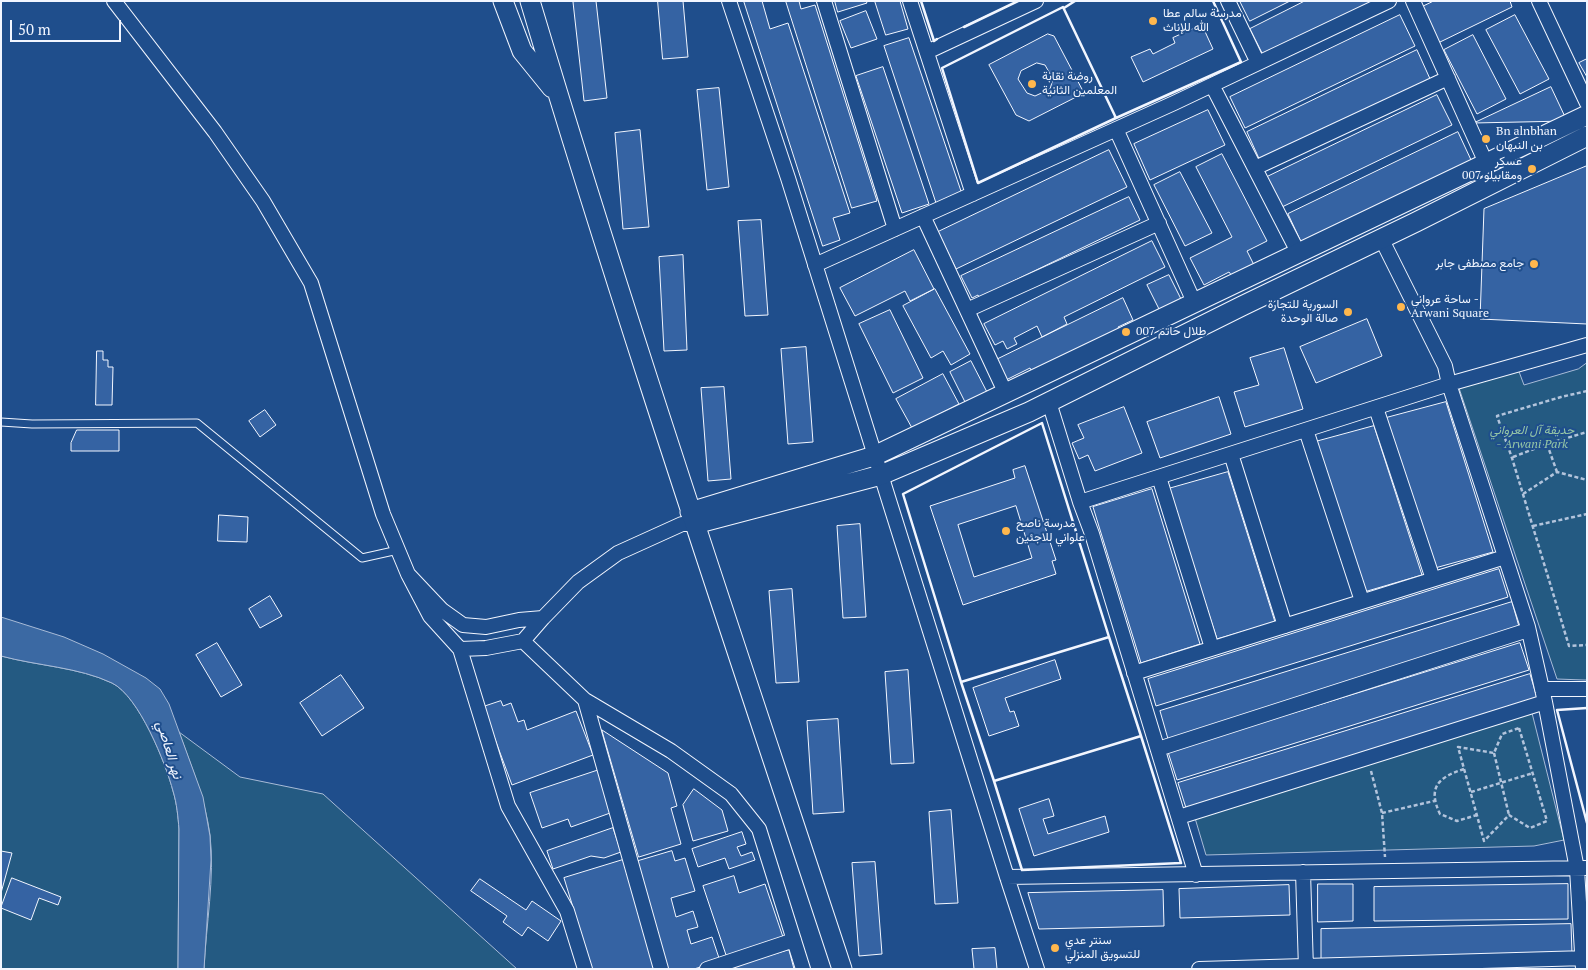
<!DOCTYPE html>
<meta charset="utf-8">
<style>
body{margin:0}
#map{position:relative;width:1588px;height:970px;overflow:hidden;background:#1f4e8c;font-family:"PT Serif",serif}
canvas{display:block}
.frame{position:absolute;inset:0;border:2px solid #f2f6ff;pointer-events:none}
.scale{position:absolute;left:10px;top:20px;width:111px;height:22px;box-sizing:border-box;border:2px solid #f2f6ff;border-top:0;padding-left:6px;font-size:15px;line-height:18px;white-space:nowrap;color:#f2f6ff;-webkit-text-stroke:4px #1f4e8c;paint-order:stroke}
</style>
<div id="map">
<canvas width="1588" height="970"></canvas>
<div class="frame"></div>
<div class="scale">50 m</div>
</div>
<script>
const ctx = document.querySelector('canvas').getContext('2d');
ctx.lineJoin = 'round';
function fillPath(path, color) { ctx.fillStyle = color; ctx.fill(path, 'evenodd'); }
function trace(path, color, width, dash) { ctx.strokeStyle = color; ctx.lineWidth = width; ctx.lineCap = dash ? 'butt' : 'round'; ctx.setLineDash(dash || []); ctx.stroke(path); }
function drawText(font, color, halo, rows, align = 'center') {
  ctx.font = font + ' "PT Serif",Vazirmatn,serif'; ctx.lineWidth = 4; ctx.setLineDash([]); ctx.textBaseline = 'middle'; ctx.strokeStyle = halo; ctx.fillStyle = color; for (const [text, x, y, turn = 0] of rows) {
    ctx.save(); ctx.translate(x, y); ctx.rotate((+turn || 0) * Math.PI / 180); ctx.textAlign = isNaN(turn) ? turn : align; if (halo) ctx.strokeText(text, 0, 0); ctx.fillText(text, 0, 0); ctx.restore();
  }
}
const green = new Path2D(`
 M1587,363V680H1584L1557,679L1459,388L1518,369L1524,385L1578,369Z
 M1,656C38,666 78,667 112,683C139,696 166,764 173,791C177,804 178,817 179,829L178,969H1Z
 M1532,713L1564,840L1534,846L1206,855L1195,818Z
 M179,732L240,777L323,794L517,969H204C206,925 215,877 210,835C205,798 191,766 179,732Z`);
fillPath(green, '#245a82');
trace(green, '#a8bbd7', 1);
const water = new Path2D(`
 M1,617L64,637L103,654L146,678L160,689L169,704L203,797L210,836L211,860L204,969H178L179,829C178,817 177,804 173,791C166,764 139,696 112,683C78,667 38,666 1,656Z`);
fillPath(water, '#3b69a3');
trace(water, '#a8bbd7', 1);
const building = new Path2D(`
 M596,1L607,98L584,101L573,2Z
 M658,1H683L688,57L663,59Z
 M744,1H762L770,29L788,23L850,213L833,218L840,240L823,246Z
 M786,1H799L801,9L815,5L877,201L852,208Z
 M835,1H866L867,3L838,12Z
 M875,1H900L908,29L886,35Z
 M1240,1H1290L1250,21Z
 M1305,1H1373L1264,57L1250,29Z
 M1434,1H1510L1512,7L1438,43L1420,8Z
 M866,11L877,39L851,48L840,21Z
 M1400,15L1415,46L1245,128L1230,97Z
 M1515,15L1549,79L1520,94L1486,30Z
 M1202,25L1213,49L1143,82L1131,57L1150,49L1153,54L1175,43L1173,38Z
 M1048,34L1054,36L1084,93L1029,121L1016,115L989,65ZM1037,63L1045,65L1053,79L1050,89L1035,96L1027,93L1018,79L1021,71Z
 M1473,35L1506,99L1477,114L1444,50Z
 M909,38L962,194L936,203L884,46Z
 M1417,50L1431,81L1261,163L1247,132Z
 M1587,59V77L1579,63Z
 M883,67L929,204L902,213L856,76Z
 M1551,87L1567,121L1474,123Z
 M719,88L729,187L707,190L697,90Z
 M1437,95L1452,125L1282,207L1267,177Z
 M1208,110L1225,145L1150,180L1134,144Z
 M640,130L649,227L623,229L615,133Z
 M1458,132L1472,162L1302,244L1288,214Z
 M1109,150L1127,187L956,269L938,232Z
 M1222,154L1267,241L1247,251L1254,265L1232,276L1229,272L1204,285L1190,258L1232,237L1196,167Z
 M1587,166V324L1480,319L1484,209Z
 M1180,172L1212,233L1185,246L1154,185Z
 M1129,197L1140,220L1001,287L1003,291L981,302L978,295L972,298L961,276Z
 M761,220L768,315L745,316L738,221Z
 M1152,241L1165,267L1064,317L1067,324L1042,337L1037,326L1014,338L1017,344L1007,349L1003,341L995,345L984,324Z
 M914,250L934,289L910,301L905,291L855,316L840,288Z
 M683,255L687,350L664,351L659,257Z
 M1169,275L1182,301L1160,311L1147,285Z
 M935,289L970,354L951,365L943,351L931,358L903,306Z
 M1123,298L1133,320L1118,327L1122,335L1035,378L1030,368L1006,380L996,360Z
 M890,310L923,378L893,393L859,324Z
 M1367,319L1382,356L1316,383L1300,347Z
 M806,347L813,442L788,444L781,349Z
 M1284,348L1303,409L1245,427L1234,392L1259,385L1250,358Z
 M97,351H103V360H108V367H113L112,405H96Z
 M971,361L988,394L966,404L950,372Z
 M943,374L959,404L912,428L896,399Z
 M724,387L731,479L708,481L701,388Z
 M1219,397L1231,434L1160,458L1147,422Z
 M1446,402L1493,552L1435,568L1386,418Z
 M1124,407L1142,453L1095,471L1088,455L1079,459L1072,443L1084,438L1078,425Z
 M265,410L276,425L260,437L249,421Z
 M1374,426L1422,575L1364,592L1315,442Z
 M77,430H119V451H71V443Z
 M1025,466L1056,560L1052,561L1056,574L963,605L930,506L1015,478L1013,470ZM1016,506L1032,558L974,577L958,525Z
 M1228,472L1275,622L1217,639L1168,489Z
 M1152,489L1200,644L1141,663L1093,507Z
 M219,515L248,517L247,542L218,541Z
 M860,524L866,617L843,618L837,526Z
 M1499,569L1508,597L1156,706L1148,679Z
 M792,589L799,682L776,683L769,591Z
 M270,596L282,616L260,628L249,609Z
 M1512,602L1520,630L1168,739L1160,711Z
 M217,643L242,685L221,697L196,655Z
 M1520,643L1529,670L1177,780L1168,752Z
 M1055,660L1061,679L1005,698L1010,712L1014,711L1019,726L989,736L973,688Z
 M908,670L914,763L891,764L885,672Z
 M1530,674L1538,701L1187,811L1178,783Z
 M341,675L364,708L322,736L300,703Z
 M501,701L503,706L511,703L518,722L524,720L527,730L576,711L593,755L512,785L483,707Z
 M838,719L844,812L813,814L807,721Z
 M602,730L668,773L677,806L671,808L681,844L639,857Z
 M599,770L613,812L571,827L568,819L542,828L530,793Z
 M694,789L722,810L728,831L693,841L683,805Z
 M1049,799L1054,816L1043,819L1048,834L1105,816L1109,832L1034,856L1019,809Z
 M951,810L958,903L935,904L929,812Z
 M613,828L621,852L604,858L591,856L553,869L547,851Z
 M742,832L746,844L737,847L741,856L752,852L755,860L729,869L725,858L698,867L692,849Z
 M1,851L12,853L1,893Z
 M672,851L675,861L685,858L695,891L671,898L676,917L693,911L698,927L687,930L691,944L712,937L720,961L694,969H668L635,862Z
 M626,859L659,969H592L564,878Z
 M875,862L882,954L859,956L852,863Z
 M734,876L739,893L765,884L784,940L727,958L703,886Z
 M12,878L61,897L58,905L39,898L31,920L1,908Z
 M480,879L526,910L532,901L561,921L548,941L528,927L522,936L503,922L507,916L471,891Z
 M1318,884H1353V921L1318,922Z
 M1568,884V919L1374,921V887Z
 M1289,885L1290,915L1180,918L1179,889Z
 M1163,890L1164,926L1039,929L1028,893Z
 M1571,924L1572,954L1321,959V929Z
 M995,948L997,969H974L972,949Z
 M789,950L794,969H729V968Z`);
fillPath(building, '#3563a3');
trace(building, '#f2f6ff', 1);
const service = new Path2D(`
 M1,422L32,424L197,423L362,558L398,550`);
const minor = new Path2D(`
 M114,1L215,132L263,201L311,283L383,514L408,574L430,616L460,649L486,648L523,641L543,618L519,620L486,627L463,625L442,610L408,574
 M729,1L788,178L1007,877L1037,969
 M824,1L895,229
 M910,1L973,194
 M1228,1L1258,63
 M1413,1L1486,163
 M1539,1L1587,103
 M927,52L1036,1
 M1212,85L1298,252
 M1116,129L1194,302
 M1255,168L1448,78
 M923,216L1006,394
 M1381,238L1445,366L1449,384L1528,627L1545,702L1577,869L1583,969
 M815,265L1174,103L1389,1
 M967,310L1159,223
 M1049,402L1080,502L1092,534L1196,875
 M1376,408L1433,579
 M1306,430L1362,601
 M1231,454L1285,626
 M1159,477L1212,648
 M1080,502L1449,384L1587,345
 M543,618L578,582L618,553L682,524H695
 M523,641L585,700L671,751L731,794L759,829L803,969
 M460,649L508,806L567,911L585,969
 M1134,673L1505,557
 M1542,689H1587
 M585,700L661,969
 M1158,749L1528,630
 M1179,817L1545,702
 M1303,872L1306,969
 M1007,877L1586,868
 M707,969L794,940
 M1199,969L1587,958`);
const secondary = new Path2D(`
 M503,1L522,51L552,88
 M530,1C627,326 736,647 842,969
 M690,512L874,456L1587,115
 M695,524L881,475L1029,412L1242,306L1416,222L1587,136`);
trace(service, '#f2f6ff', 9);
trace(minor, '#f2f6ff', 16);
trace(secondary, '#f2f6ff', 21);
trace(new Path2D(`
 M1587,391L1561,397L1497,416L1512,458L1569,646L1587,645
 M1547,444L1557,472
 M1513,457L1547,444L1587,432
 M1523,494L1557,472L1587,480
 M1533,526L1587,514
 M1519,728L1547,821L1530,828L1509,815L1484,841L1458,747L1494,753L1502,734Z
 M1494,753L1509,815
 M1464,769C1439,777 1427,787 1440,814L1457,821L1477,815
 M1371,771L1382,813L1385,857
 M1471,792L1533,773
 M1382,813L1434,801`), '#b3c4dc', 2.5, [4, 2.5]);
trace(service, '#1f4e8c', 7);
trace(minor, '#1f4e8c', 14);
trace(secondary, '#1f4e8c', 19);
trace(new Path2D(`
 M921,1L934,41L937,39
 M1063,7L1116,118L978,183L942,68Z
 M1064,8L1075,1
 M964,27L1018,1
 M1115,117L1116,118L1241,62L1213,1
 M1042,423L1109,637L961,682L903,494Z
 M1109,637L1141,736L994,781L961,682Z
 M1587,708L1557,710L1587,823
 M1141,736L1181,863L1022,870L994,781Z`), '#f2f6ff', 2.5);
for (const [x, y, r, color] of [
 [1153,21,5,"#ffb74d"],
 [1032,84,5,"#ffb74d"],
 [1486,139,5,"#ffb74d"],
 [1532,169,5,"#ffb74d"],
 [1534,264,5,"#ffb74d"],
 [1401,307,5,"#ffb74d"],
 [1348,312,5,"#ffb74d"],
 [1126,332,5,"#ffb74d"],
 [1006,531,5,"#ffb74d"],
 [1055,948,5,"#ffb74d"]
]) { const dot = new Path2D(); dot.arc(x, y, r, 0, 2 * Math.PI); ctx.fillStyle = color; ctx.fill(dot); trace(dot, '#1f4e8c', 2); }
drawText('12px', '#f2f6ff', '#1f4e8c', [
 ["مدرسة سالم عطا",1163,14],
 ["الله للإناث",1163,28],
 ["روضة نقابة",1042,77],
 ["المعلمين الثانية",1042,91],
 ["Bn alnbhan",1496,132],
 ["بن النبهان",1496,146],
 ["عسكر",1522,162,"right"],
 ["ومقابيلو 007",1522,176,"right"],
 ["جامع مصطفى جابر",1524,264,"right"],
 ["ساحة عرواني -",1411,300],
 ["Arwani Square",1411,314],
 ["السورية للتجارة",1338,305,"right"],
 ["صالة الوحدة",1338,319,"right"],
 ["طلال حاتم 007",1136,332],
 ["مدرسة ناصح",1016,524],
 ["علواني للاجئين",1016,538],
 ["سنتر عدي",1065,941],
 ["للتسويق المنزلي",1065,955]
], 'left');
drawText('italic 12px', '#97c8a6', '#1f4e8c', [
 ["حديقة آل العرواني",1532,431],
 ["- Arwani Park",1532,445]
]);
drawText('italic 14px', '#f2f6ff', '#1f4e8c', [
 ["نهر العاصي",169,750,73]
]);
</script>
